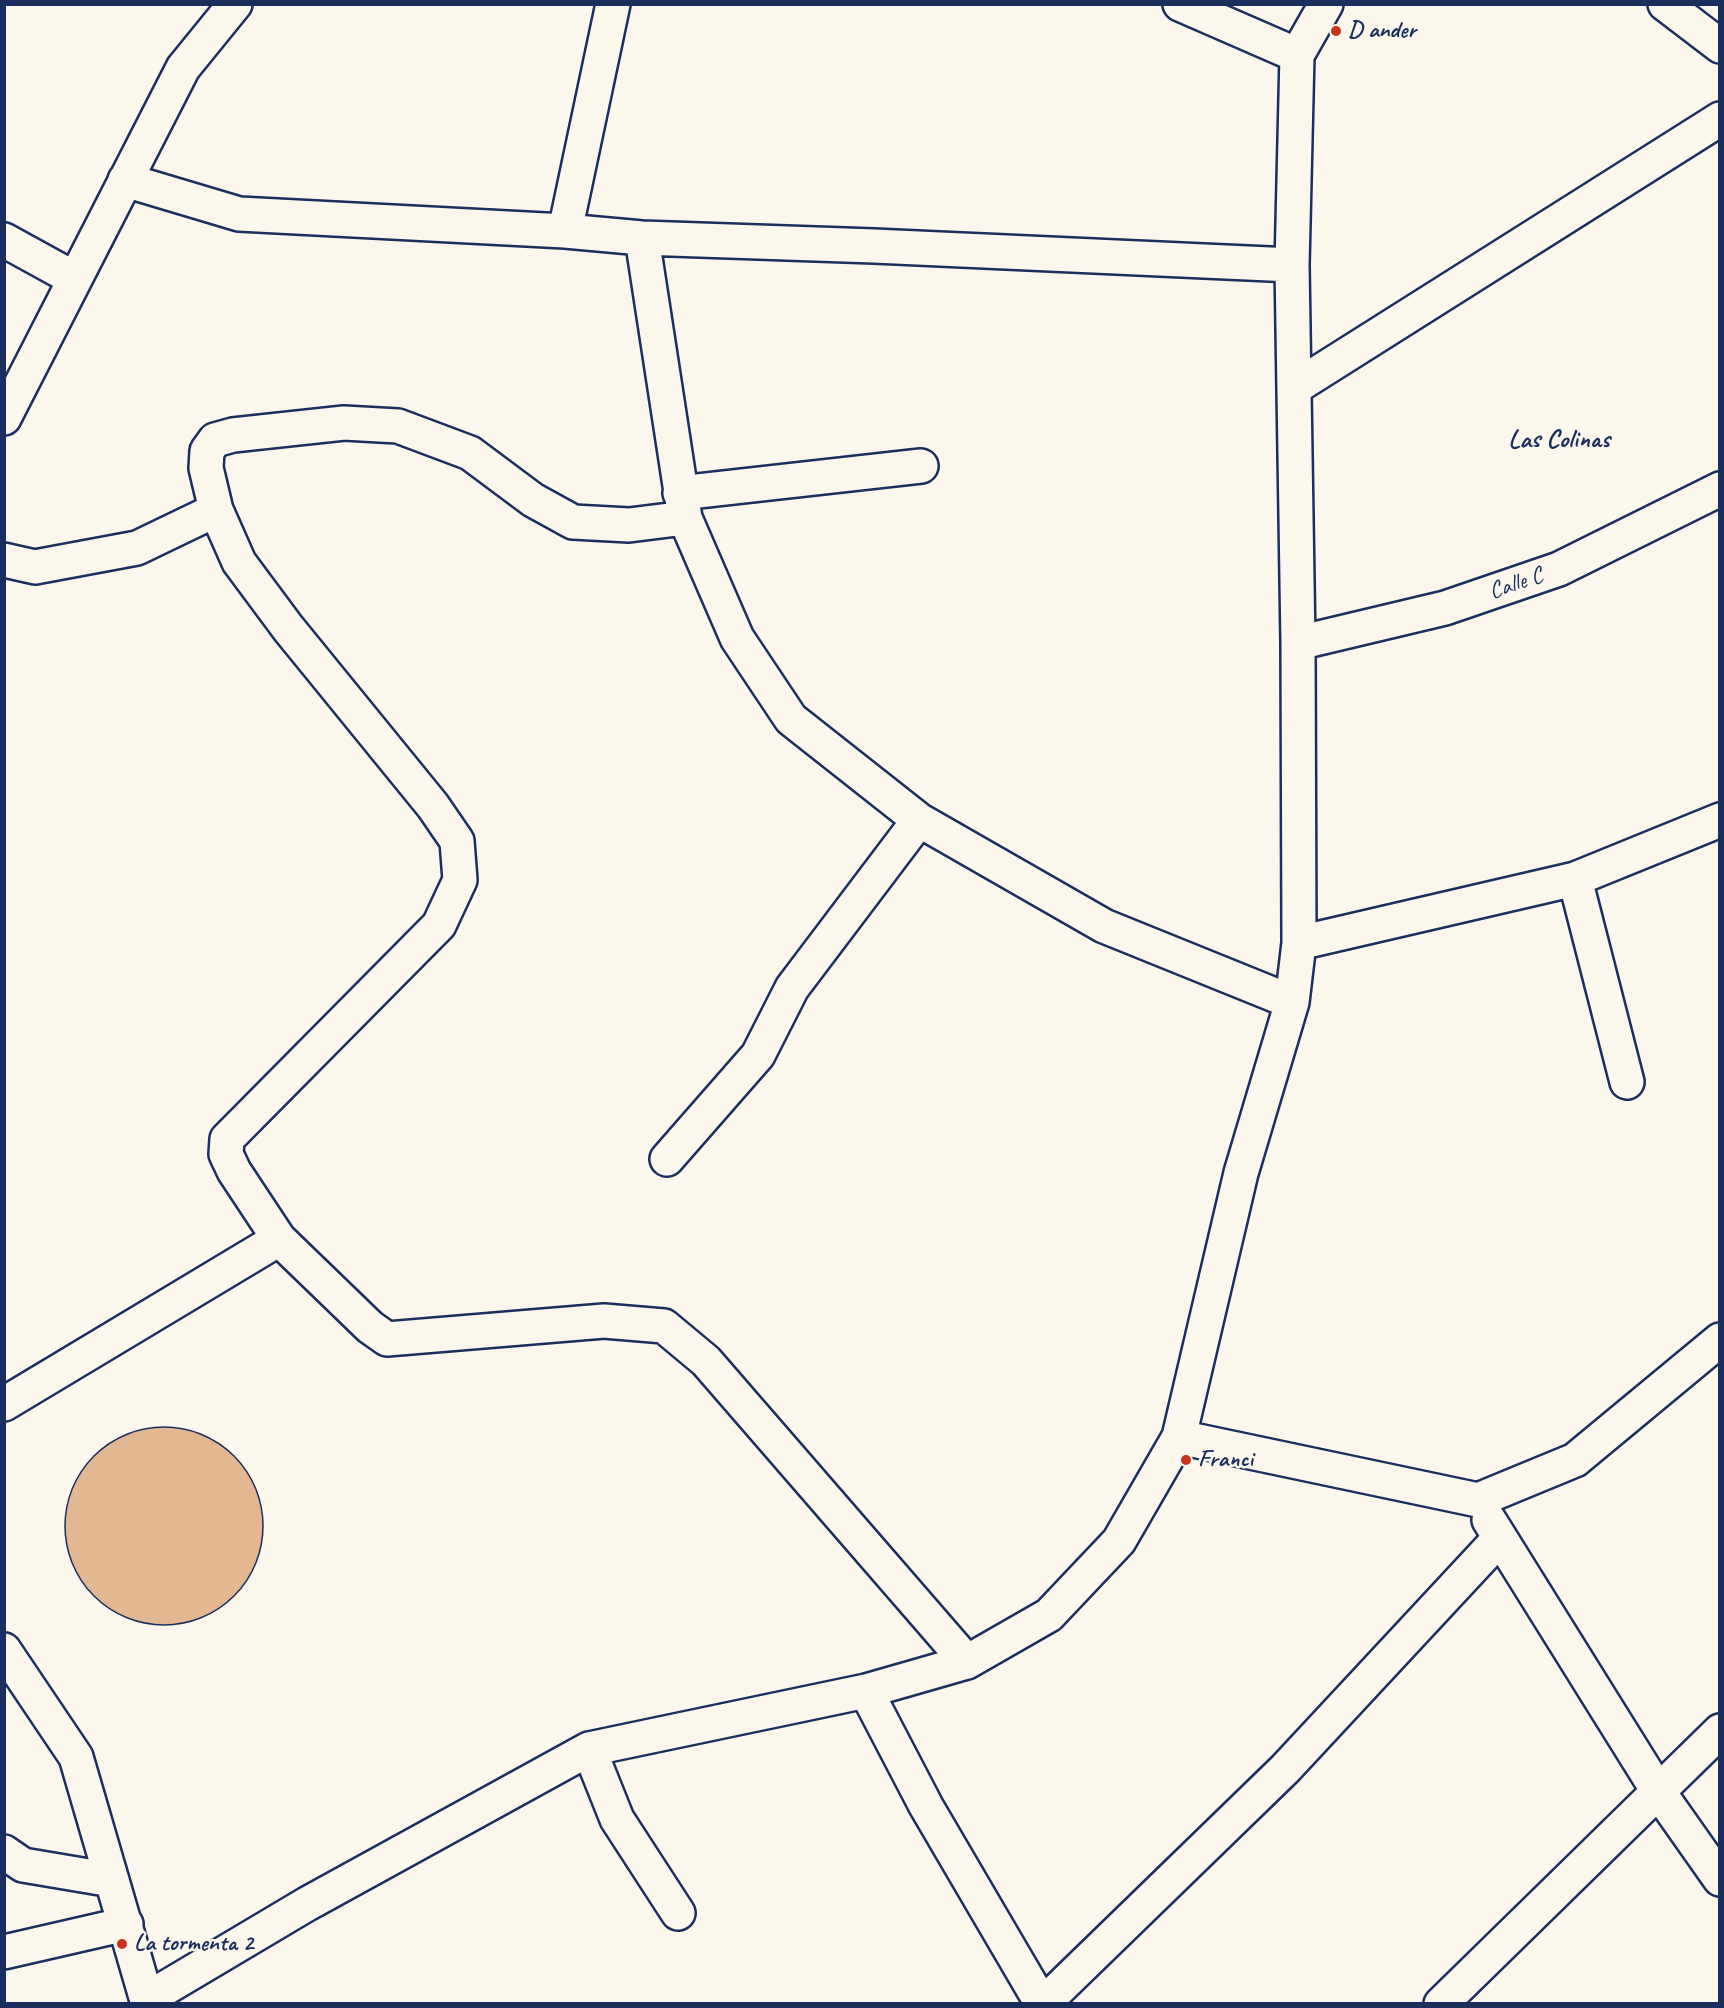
<!DOCTYPE html>
<style>
body{margin:0}
#map{position:relative;width:1724px;height:2008px;overflow:hidden;background:#fbf7ec;font-family:Caveat,sans-serif}
canvas{display:block}
.frame{position:absolute;inset:0;border:6px solid #1b2f5e;pointer-events:none}
</style>
<div id="map">
<canvas width="1724" height="2008"></canvas>
<div class="frame"></div>
</div>
<script>
const ctx = document.querySelector('canvas').getContext('2d');
ctx.lineJoin = 'round';
function fillPath(path, color) { ctx.fillStyle = color; ctx.fill(path, 'evenodd'); }
function trace(path, color, width, dash) { ctx.strokeStyle = color; ctx.lineWidth = width; ctx.lineCap = dash ? 'butt' : 'round'; ctx.setLineDash(dash || []); ctx.stroke(path); }
function drawText(font, color, halo, rows, align = 'center') {
  ctx.font = font + ' Caveat,sans-serif'; ctx.lineWidth = 5; ctx.setLineDash([]); ctx.textBaseline = 'middle'; ctx.strokeStyle = halo; ctx.fillStyle = color; for (const [text, x, y, turn = 0] of rows) {
    ctx.save(); ctx.translate(x, y); ctx.rotate((+turn || 0) * Math.PI / 180); ctx.textAlign = isNaN(turn) ? turn : align; if (halo) ctx.strokeText(text, 0, 0); ctx.fillText(text, 0, 0); ctx.restore();
  }
}
const building = new Path2D(`
 M65 1526a99 99 0 1 1 198 0a99 99 0 1 1-198 0Z`);
fillPath(building, '#e2b792');
trace(building, '#1b2f5e', 1.5);
const minor = new Path2D(`
 M1180,4L1297,55
 M1665,4L1720,46
 M125,180L239,214L565,231L642,238L874,246L1292,265
 M565,231L613,4
 M642,238L685,518L737,638L791,719L919,820L1104,926L1292,1002
 M4,240L75,279
 M1294,388L1720,119
 M4,418L183,68L235,4
 M680,493L921,466
 M4,560L35,567L137,548L216,510
 M1298,643L1445,608L1559,569L1720,489
 M1575,879L1627,1082
 M1299,943L1575,879L1720,820
 M667,1159L758,1055L792,988L919,820
 M279,1239L234,1171L226,1154L227,1139L439,925L460,880L457,841L433,806L288,628L239,562L216,510L206,468L207,451L215,440L233,435L344,423L398,426L470,453L533,500L573,522L629,525L685,518
 M4,1404L279,1239L370,1327L387,1339L604,1321L664,1326L706,1361L967,1662
 M1179,1437L1478,1500L1575,1460L1720,1340
 M1489,1520L1658,1791L1720,1879
 M4,1650L76,1757L148,2004
 M866,1691L926,1806L1042,2004
 M589,1749L617,1819L678,1913
 M4,1852L23,1865L112,1880
 M4,1952L126,1924
 M147,1999L307,1904L589,1749L866,1691L967,1662L1049,1615L1119,1541L1179,1437L1241,1173L1292,1002L1299,943L1298,643L1292,265L1297,55L1326,4
 M1043,2004L1285,1769L1499,1539
 M1441,2004L1720,1731`);
trace(minor, '#1b2f5e', 38);
trace(minor, '#fbf7ec', 33);
for (const [x, y, r, color] of [
 [1336,31,6,"#c8321e"],
 [1186,1460,6,"#c8321e"],
 [122,1944,6,"#c8321e"]
]) { const dot = new Path2D(); dot.arc(x, y, r, 0, 2 * Math.PI); ctx.fillStyle = color; ctx.fill(dot); trace(dot, '#fbf7ec', 2); }
drawText('bold 24px', '#1b2f5e', '#fbf7ec', [
 ["D ander",1348,31],
 ["Franci",1198,1460],
 ["La tormenta 2",134,1944]
], 'left');
drawText('24px', '#1b2f5e', '#fbf7ec', [
 ["Calle C",1516,584,-19]
]);
drawText('bold 26px', '#1b2f5e', '#fbf7ec', [
 ["Las Colinas",1559,440]
]);
</script>
